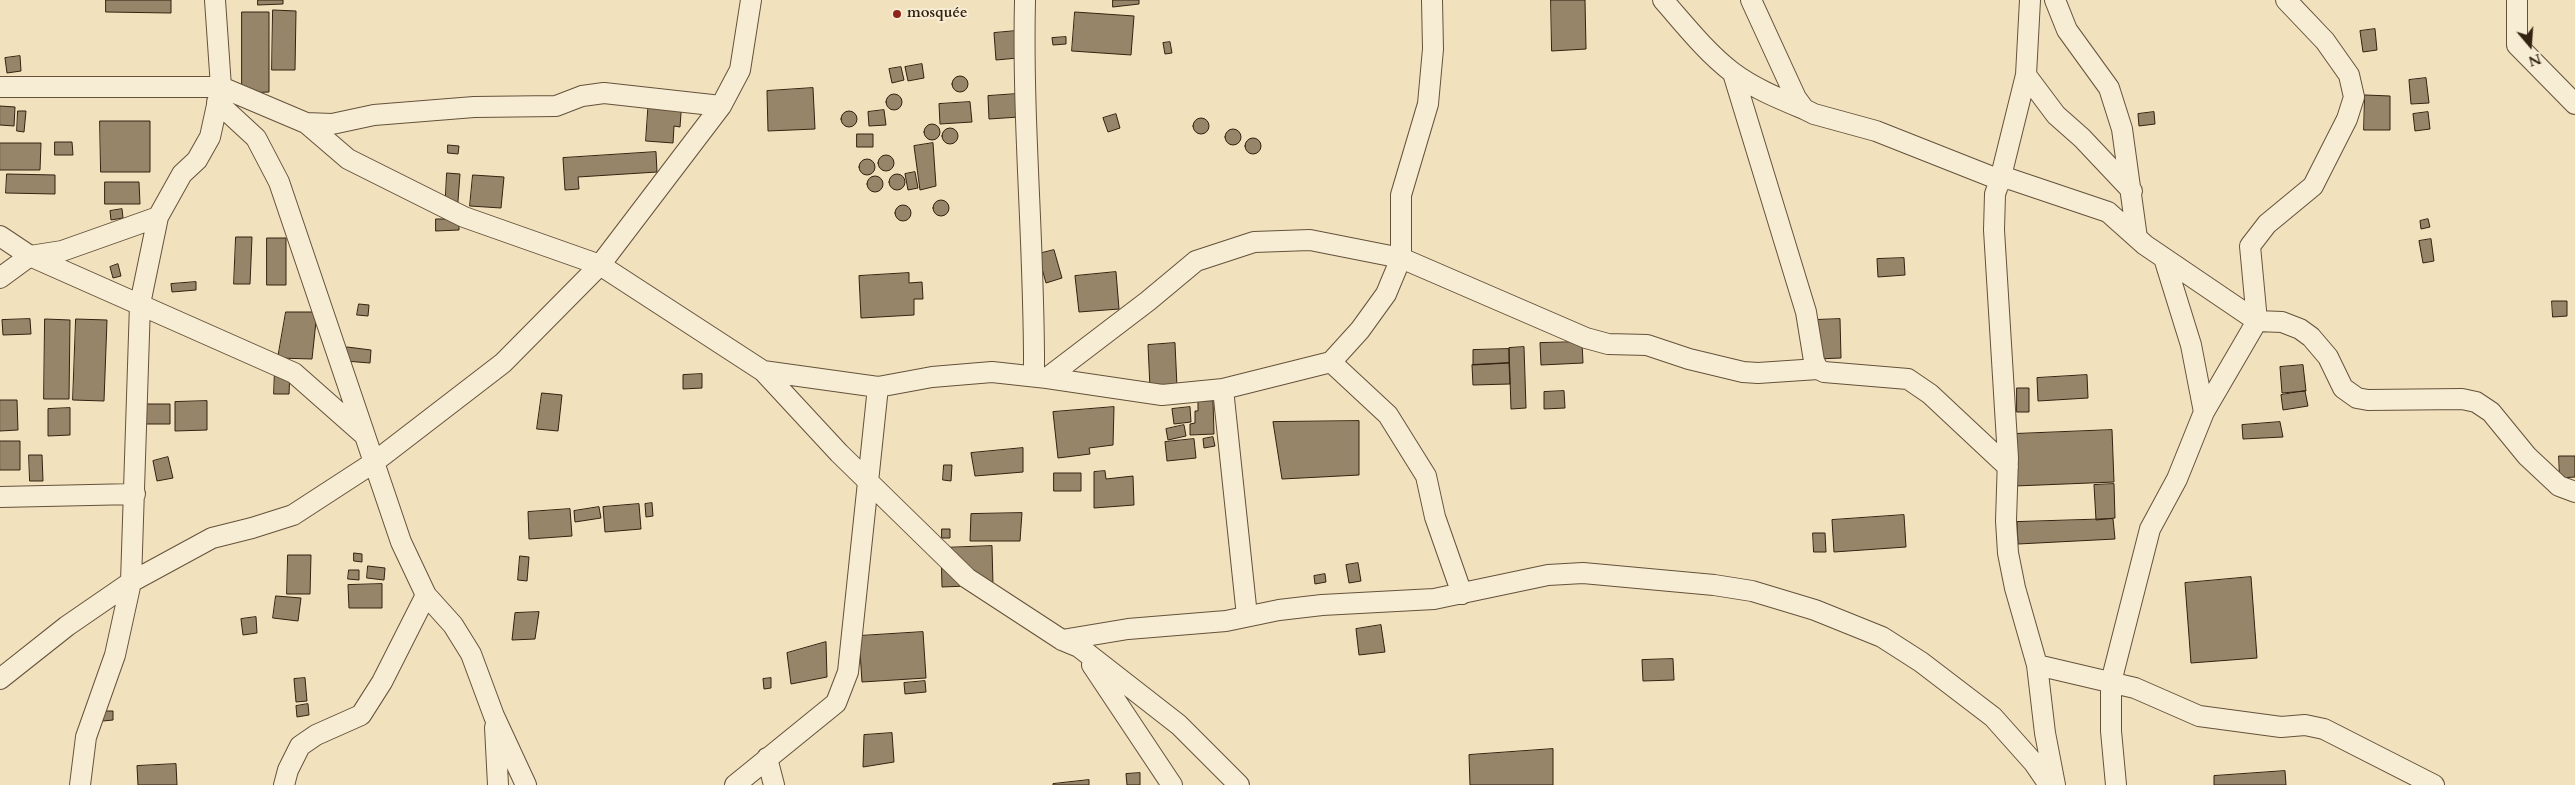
<!DOCTYPE html>
<meta charset="utf-8">
<style>
body{margin:0}
#map{position:relative;width:2575px;height:785px;overflow:hidden;background:#f2e1bd;font-family:Cardo,serif}
canvas{display:block}
.north{position:absolute;left:2505px;top:20px;width:50px;height:50px;-webkit-text-stroke:4px #f7ecd4;paint-order:stroke;rotate:162deg;font-size:14px;font-weight:700;line-height:20px;text-align:center;color:#342210}
.north::after{content:'';display:block;margin:auto;width:18px;height:22px;background:#342210;clip-path:polygon(50% 0,100% 100%,50% 72%,0 100%)}
</style>
<div id="map">
<canvas width="2575" height="785"></canvas>
<div class="north">N</div>
</div>
<script>
const ctx = document.querySelector('canvas').getContext('2d');
ctx.lineJoin = 'round';
function fillPath(path, color) { ctx.fillStyle = color; ctx.fill(path, 'evenodd'); }
function trace(path, color, width, dash) { ctx.strokeStyle = color; ctx.lineWidth = width; ctx.lineCap = dash ? 'butt' : 'round'; ctx.setLineDash(dash || []); ctx.stroke(path); }
function drawText(font, color, halo, rows, align = 'center') {
  ctx.font = font + ' Cardo,serif'; ctx.lineWidth = 4; ctx.setLineDash([]); ctx.textBaseline = 'middle'; ctx.strokeStyle = halo; ctx.fillStyle = color; for (const [text, x, y, turn = 0] of rows) {
    ctx.save(); ctx.translate(x, y); ctx.rotate((+turn || 0) * Math.PI / 180); ctx.textAlign = isNaN(turn) ? turn : align; if (halo) ctx.strokeText(text, 0, 0); ctx.fillText(text, 0, 0); ctx.restore();
  }
}
const building = new Path2D(`
 M106,0H171V13L106,12Z
 M258,0H283V4L258,5Z
 M1113,0H1139V4L1113,7Z
 M1551,0H1585L1586,49L1552,51Z
 M273,10L296,11L295,70H272Z
 M242,12H269V92L242,93Z
 M1075,12L1134,16L1131,55L1072,51Z
 M2375,29L2377,50L2363,52L2360,31Z
 M1016,31L1018,58L996,60L994,33Z
 M1066,37V44L1053,45L1052,38Z
 M1170,42L1172,53L1165,54L1163,43Z
 M20,56L21,71L7,73L5,58Z
 M922,64L924,78L908,81L905,67Z
 M901,67L904,80L892,83L889,69Z
 M952 84a8 8 0 1 1 16 0a8 8 0 1 1-16 0Z
 M2426,78L2429,103L2411,104L2409,80Z
 M813,88L815,129L768,131L767,91Z
 M886 102a8 8 0 1 1 16 0a8 8 0 1 1-16 0Z
 M1017,94L1019,117L989,119L988,96Z
 M2365,95L2390,96V130H2364Z
 M649,97L682,99L680,127L674,126L673,143L646,141Z
 M970,102L972,122L940,124L939,104Z
 M0,106L15,107L14,126L0,125Z
 M884,110L886,125L869,126L868,112Z
 M841 119a8 8 0 1 1 16 0a8 8 0 1 1-16 0Z
 M18,111H26L24,132L17,131Z
 M2154,112L2155,124L2139,126L2138,114Z
 M2428,112L2430,129L2415,131L2413,114Z
 M1116,114L1120,128L1108,132L1103,118Z
 M1193 126a8 8 0 1 1 16 0a8 8 0 1 1-16 0Z
 M100,121H150V172H101Z
 M924 132a8 8 0 1 1 16 0a8 8 0 1 1-16 0Z
 M942 136a8 8 0 1 1 16 0a8 8 0 1 1-16 0Z
 M1225 137a8 8 0 1 1 16 0a8 8 0 1 1-16 0Z
 M857,134H873V147H857Z
 M1245 146a8 8 0 1 1 16 0a8 8 0 1 1-16 0Z
 M55,142H72L73,155H55Z
 M0,143H41L40,170H0Z
 M933,143L936,186L920,190L914,146Z
 M448,145L459,146L458,154L448,153Z
 M656,152L657,172L578,177L579,189L565,190L563,158Z
 M878 163a8 8 0 1 1 16 0a8 8 0 1 1-16 0Z
 M859 167a8 8 0 1 1 16 0a8 8 0 1 1-16 0Z
 M915,172L918,188L908,190L905,174Z
 M447,173L460,174L457,214L445,213Z
 M889 182a8 8 0 1 1 16 0a8 8 0 1 1-16 0Z
 M7,174L55,175V194L6,193Z
 M473,175L504,177L501,208L470,206Z
 M867 184a8 8 0 1 1 16 0a8 8 0 1 1-16 0Z
 M105,182H139L140,204H105Z
 M933 208a8 8 0 1 1 16 0a8 8 0 1 1-16 0Z
 M895 213a8 8 0 1 1 16 0a8 8 0 1 1-16 0Z
 M122,209L123,218L111,220L110,211Z
 M436,219H459V230L436,231Z
 M2428,219L2430,227L2421,229L2420,221Z
 M236,237H252L250,284H234Z
 M267,238H286V285H267Z
 M2431,239L2434,261L2423,263L2419,241Z
 M1054,250L1062,278L1046,283L1038,254Z
 M1904,258L1905,275L1878,277L1877,259Z
 M118,264L121,276L113,278L110,267Z
 M1116,272L1119,309L1079,312L1075,276Z
 M909,273V283L922,282L923,299H914V315L861,318L859,276Z
 M196,282V290L172,292L171,284Z
 M2552,301H2567V316L2553,317Z
 M359,304L369,305L368,316L357,315Z
 M286,312H317L312,359L278,358Z
 M30,319L31,334L3,335L2,320Z
 M45,319L70,320L69,399H44Z
 M76,319L107,320L104,401L73,400Z
 M1840,319L1841,358L1816,359L1815,320Z
 M1582,342L1583,363L1541,365L1540,343Z
 M1175,343L1177,387L1150,388L1148,345Z
 M347,347L371,350L370,363L345,361Z
 M1524,347L1526,408L1511,409L1509,348Z
 M1509,349V363L1473,365V350Z
 M1509,363L1510,384L1473,385L1472,365Z
 M2303,365L2306,391L2282,393L2280,367Z
 M275,369L290,370L289,394H274Z
 M702,374V388L683,389V375Z
 M2087,375L2088,398L2038,401L2037,378Z
 M2017,388H2029V412H2017Z
 M1564,391L1565,408L1544,409V392Z
 M2305,391L2308,406L2283,410L2281,395Z
 M542,393L562,395L558,431L537,429Z
 M0,400H17L18,430L0,431Z
 M207,401V430L175,431V402Z
 M1213,401L1214,434L1190,435V424L1195,423V411H1198V402Z
 M146,404H170V424H146Z
 M1114,407L1113,445L1089,448L1090,454L1058,458L1053,412Z
 M1190,407L1191,422L1174,424L1172,409Z
 M70,408V435L48,436V409Z
 M1359,421V475L1282,479L1273,422Z
 M2280,422L2283,437L2243,439L2242,425Z
 M1184,425L1186,436L1168,440L1166,429Z
 M2112,430L2114,482L2015,486L2014,434Z
 M1213,437L1215,446L1204,448L1203,439Z
 M1194,439L1196,458L1167,461L1165,442Z
 M0,441H20V470H0Z
 M1023,448V472L975,476L971,453Z
 M29,455H42L43,481H30Z
 M2559,456H2575V477L2560,478Z
 M168,457L173,478L157,481L153,461Z
 M944,465H952L951,481L943,480Z
 M1105,471L1106,479L1133,476L1134,505L1094,508V472Z
 M1054,473H1081V491H1054Z
 M2114,484L2115,518L2096,520L2094,485Z
 M652,503L653,516L646,517L645,504Z
 M639,504L641,529L605,532L603,507Z
 M599,507L601,518L575,522L574,511Z
 M570,509L572,536L529,539L528,512Z
 M1022,513L1020,541H970L971,514Z
 M1904,515L1906,547L1834,552L1832,520Z
 M2113,519L2115,539L2018,544L2017,522Z
 M942,529H950V538H942Z
 M1813,533H1825L1826,552H1814Z
 M992,546L993,585L942,587L941,548Z
 M354,553L362,554V562L354,561Z
 M288,555H311L310,594H287Z
 M520,556L529,557L527,581L518,580Z
 M1358,563L1361,581L1349,583L1346,565Z
 M368,566L385,568L384,580L367,578Z
 M349,570H359V580L348,579Z
 M1325,574L1326,582L1315,584L1314,576Z
 M2251,577L2257,658L2191,663L2185,583Z
 M382,584V608H349L348,585Z
 M276,596L301,598L298,621L273,618Z
 M539,612L535,639L512,640L515,613Z
 M256,617L257,633L243,635L241,619Z
 M1381,625L1385,652L1359,655L1356,629Z
 M923,632L926,678L862,682L859,636Z
 M826,642L827,677L791,684L787,653Z
 M1673,659L1674,680L1643,681L1642,660Z
 M305,678L307,701L296,702L294,679Z
 M771,678V688L764,689L763,679Z
 M925,681L926,692L905,694L904,683Z
 M308,704L309,715L297,717L296,706Z
 M102,711H113V720L103,721Z
 M892,733L894,762L863,767L864,735Z
 M1553,749V785H1470L1469,755Z
 M176,764L177,785H138L137,766Z
 M2285,771L2286,785H2214V776Z
 M1140,773V785H1127L1126,774Z
 M1089,780V785H1053V784Z`);
fillPath(building, '#97856a');
trace(building, '#342210', 1);
const street = new Path2D(`
 M1025,0C1022,126 1035,251 1034,376
 M1663,0C1685,25 1706,52 1732,72C1753,88 1780,99 1804,109
 M1751,0L1796,98L1804,109L1814,114L1876,131L2000,180L1995,194L1994,230L2008,458L2006,521L2008,553L2015,588L2037,665L2045,733L2055,785
 M2030,0L2026,75L2000,180L2010,179L2108,212L2145,245L2257,321L2282,322L2300,329L2311,337L2328,357L2343,388L2357,398L2368,400L2462,399L2476,402L2491,412L2527,456L2559,486L2575,492
 M2055,0L2067,30L2109,88L2122,129L2137,238
 M2517,0V45L2575,104
 M1733,73L1806,312L1814,361L1818,369L1824,372L1908,379L1930,394L2008,467
 M2026,75L2056,115L2082,138L2132,191
 M0,87H221L306,123L332,124L374,115L474,107L556,106L582,96L604,93L721,106
 M217,102L256,138L279,182L401,542L426,595L453,625L471,654L494,716L526,785
 M306,123L348,159L464,217L600,265L763,371L839,453L967,578L1062,640L1079,647L1179,725L1239,785
 M0,236L30,256L294,373L362,433
 M0,278L30,256L62,251L158,217
 M1331,362L1388,415L1426,476L1435,517L1462,594
 M763,371L878,387L932,377L992,372L1047,378L1162,395L1223,389L1331,362L1360,330L1386,294L1401,258V195L1428,104L1433,49L1432,0
 M1047,378L1148,301L1196,261L1254,242L1310,240L1401,258L1586,338L1608,344L1647,345L1689,359L1743,372L1758,373L1818,369
 M1223,389L1247,616
 M2204,412L2257,321L2250,246L2267,224L2313,186L2347,119L2354,97L2349,75L2325,41L2286,0
 M0,497L135,494
 M1062,640L1128,629L1226,621L1279,610L1322,605L1434,599L1548,575L1583,573L1714,585L1752,591L1815,610L1882,637L1921,662L1993,717L2034,763L2049,785
 M1092,665L1172,785
 M2037,665L2135,688L2199,716L2281,727L2305,725L2324,729L2434,785
 M0,679L67,626L131,582L212,538L252,528L293,515L373,463L503,363L600,265L721,106L740,70L751,0
 M495,727L498,785
 M767,758L774,785
 M80,785L86,737L115,655L131,582L140,304L158,217L182,174L197,160L210,137L221,87L215,0
 M284,785L288,770L300,746L316,735L361,715L382,682L426,595
 M735,785L836,703L848,672L878,387
 M2116,785L2111,731V682L2150,529L2177,479L2204,412L2191,345L2164,258`);
trace(street, '#64523b', 22);
trace(street, '#f7ecd4', 20);
for (const [x, y, r, color] of [
 [897,14,5,"#8f2418"]
]) { const dot = new Path2D(); dot.arc(x, y, r, 0, 2 * Math.PI); ctx.fillStyle = color; ctx.fill(dot); trace(dot, '#f7ecd4', 2); }
drawText('bold 15px', '#342210', '#f7ecd4', [
 ["mosquée",907,14]
], 'left');
</script>
